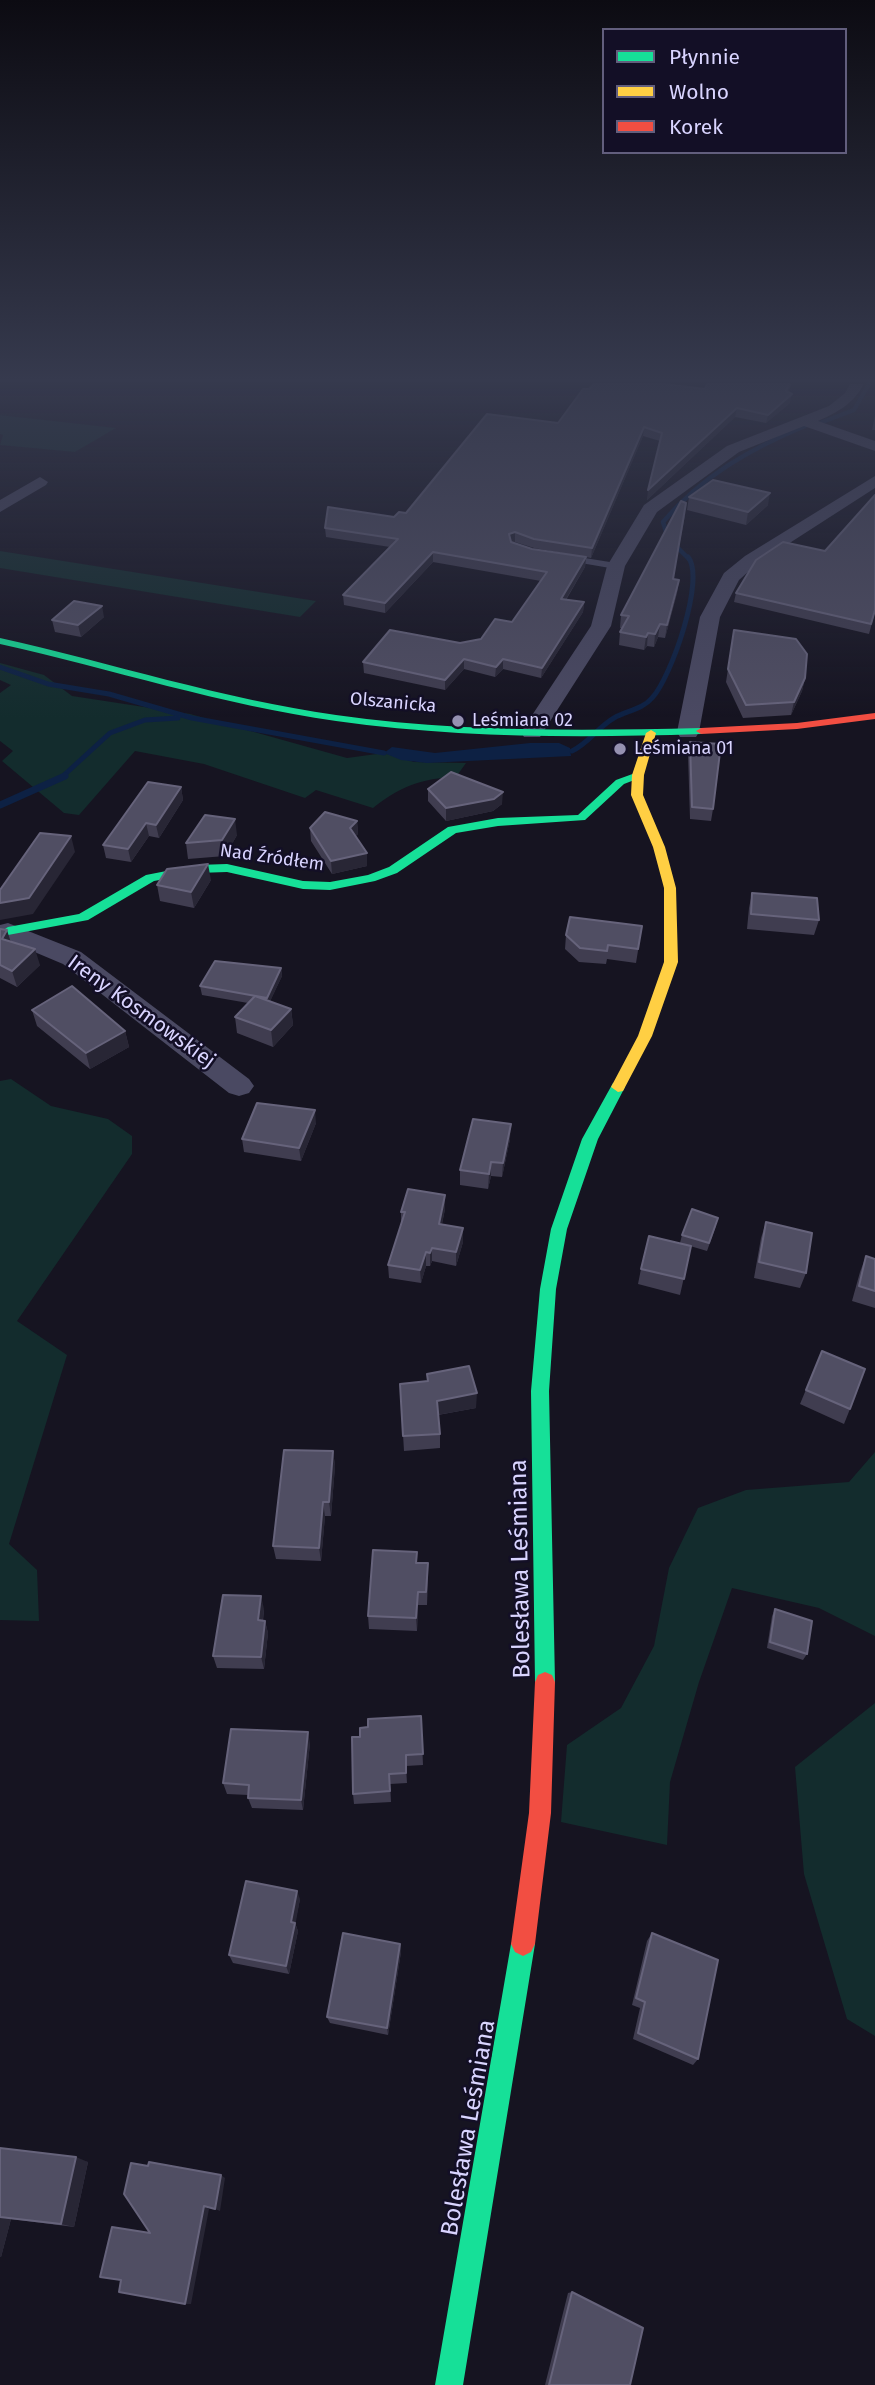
<!DOCTYPE html>
<meta charset="utf-8">
<style>
body{margin:0}
#map{position:relative;width:875px;height:2385px;overflow:hidden;background:#161421;font-family:"Fira Sans",sans-serif}
canvas{display:block}
.legend{position:absolute;left:602px;top:28px;width:245px;height:126px;box-sizing:border-box;background:#130f26;border:2px solid #625e7d;margin:0;padding:9px 12px;list-style:none;font-size:21px;color:#d9d4ff}
.legend li{display:flex;align-items:center;gap:14px;height:35px}
.legend b{width:35px;border:2px solid #625e7d}
</style>
<div id="map">
<canvas width="875" height="2385"></canvas>
<ul class="legend">
<li><b style="height:9px;background:#16e098"></b>Płynnie</li>
<li><b style="height:9px;background:#ffcf43"></b>Wolno</li>
<li><b style="height:9px;background:#f24e42"></b>Korek</li>
</ul>
</div>
<script>
const ctx = document.querySelector('canvas').getContext('2d');
ctx.lineJoin = 'round';
function fillPath(path, color) { ctx.fillStyle = color; ctx.fill(path, 'evenodd'); }
function trace(path, color, width, dash) { ctx.strokeStyle = color; ctx.lineWidth = width; ctx.lineCap = dash ? 'butt' : 'round'; ctx.setLineDash(dash || []); ctx.stroke(path); }
function drawText(font, color, halo, rows, align = 'center') {
  ctx.font = font + ' "Fira Sans",sans-serif'; ctx.lineWidth = 5; ctx.setLineDash([]); ctx.textBaseline = 'middle'; ctx.strokeStyle = halo; ctx.fillStyle = color; for (const [text, x, y, turn = 0] of rows) {
    ctx.save(); ctx.translate(x, y); ctx.rotate((+turn || 0) * Math.PI / 180); ctx.textAlign = isNaN(turn) ? turn : align; if (halo) ctx.strokeText(text, 0, 0); ctx.fillText(text, 0, 0); ctx.restore();
  }
}
fillPath(new Path2D(`
 M0,415L116,428L75,452L0,445L3,435L0,434Z
 M0,551L316,601L300,617L0,568Z
 M0,663L44,675L72,696L190,714L347,758L384,753L414,762L466,763L456,777C422,778 399,787 373,808L316,790L305,798L204,764L135,751L79,815L64,813L2,761L13,751L0,741V693L11,685L0,680Z
 M11,1079L51,1106L108,1119L132,1136V1154L17,1321L67,1355L9,1544L37,1570L39,1621L0,1620V1081Z
 M875,1452V1636L819,1608L732,1588L699,1682L670,1782L667,1845L561,1822L567,1745L621,1708L654,1646L669,1568L698,1508L746,1490L849,1482Z
 M875,1703V2036L847,2019L804,1874L795,1767Z`), '#132c2d');
fillPath(new Path2D(`
 M530,743H559L570,748L571,756L427,763L401,760L384,753L392,747L435,753Z`), '#0d2144');
trace(new Path2D(`
 M817,424L854,410L869,384
 M689,559L668,538L663,522C702,476 750,449 805,426`), '#0d2144', 4.5);
trace(new Path2D(`
 M0,667L48,684L109,694L192,718L384,753
 M572,751C589,743 598,727 614,718C626,711 643,709 652,698C671,678 706,578 688,557
 M62,777L110,733L145,720L178,718`), '#0d2144', 5);
trace(new Path2D(`
 M0,805L65,776`), '#0d2144', 7);
fillPath(new Path2D(`
 M566,555L616,563L621,566L616,569L563,560V556Z`), '#4a4962');
fillPath(new Path2D(`
 M850,384H864C853,404 838,412 818,421L875,441V451L804,426L739,452L657,512L625,566L611,626L540,737H524L521,732L591,626L607,566L644,505L727,446L829,406L845,393Z
 M875,476V488L757,564L739,580L720,617L699,732L696,737H680L677,732L700,617L724,573L745,556Z
 M40,477L48,482L46,485L0,512V500Z
 M8,923L81,952L249,1079L254,1086L249,1093L239,1096L229,1093L63,964L6,940L0,941V925Z`), '#4a4962');
fillPath(new Path2D(`
 M0,638C112,663 222,699 336,715C457,732 579,731 701,728L706,731L701,734C579,738 457,738 336,721C222,705 112,669 0,644Z
 M638,772L642,773V777L624,784L585,820L498,826L456,833L397,873L375,881L330,890L303,889L227,872L197,873L154,881L88,920L8,935L2,931L8,927L79,914L146,875L197,865L227,864L303,881L330,882L368,875L389,867L448,827L498,818L578,815L616,780Z
 M618,1082L625,1087L598,1139L567,1229L556,1289L549,1391L555,1682L552,1689L545,1692L538,1689L535,1682L531,1391L540,1289L551,1229L582,1139L613,1083Z
 M523,1932L531,1936L535,1944L463,2385H435L511,1944L515,1936Z`), '#16e098');
fillPath(new Path2D(`
 M651,730L656,733L644,775L643,795L665,847L676,888L678,962L652,1036L623,1091L618,1092L611,1087L638,1036L664,962V888L653,847L631,795L632,775L646,733Z`), '#ffcf43');
fillPath(new Path2D(`
 M875,713V719L797,729L701,734L696,731L701,728L797,723Z
 M545,1672L552,1675L555,1682L551,1813L535,1944L531,1952L523,1956L515,1952L511,1944L529,1813L535,1682L538,1675Z`), '#f24e42');
fillPath(new Path2D(`
 M707,384H792L788,392L790,403L766,423L735,417L647,500L660,441L643,436L591,558L586,557L585,567L566,600L584,602L583,612L541,678L503,669L495,677L464,669L445,690L364,673L363,662L481,639L512,622L541,581L433,562L385,613L344,605L343,595L390,547L326,537L325,528L394,517L406,513L558,423L589,389H705ZM512,542H515L534,548L567,554L532,549Z
 M875,415V430H872Z
 M875,495V612L869,634L734,602L736,593L825,551Z
 M689,497L768,505L746,525L687,510Z
 M685,515L673,579L679,580L677,593L665,638L658,637L654,647L647,646L644,650L619,645L620,632L622,628H620L621,615Z
 M104,617L81,637L55,632L52,620Z
 M734,630L805,678L802,691L791,715L743,718L726,682Z
 M690,742L713,809L711,821L690,819L688,754Z
 M181,787L183,800L159,838L149,836L131,862L106,858L103,845Z
 M428,789L502,804L493,811L446,821L428,801Z
 M357,821L358,834L355,836L367,853V866L332,874L311,841L310,828Z
 M237,835L225,856L188,859L186,843Z
 M211,880L194,908L160,901L157,885Z
 M752,893L819,920L814,935L747,929L749,908Z
 M642,926L636,963L607,959L606,964L579,962L565,949L566,935Z
 M0,929L11,941L40,965L17,987L0,978Z
 M281,968L282,976L270,1001L291,1009L293,1025L273,1047L237,1033L235,1017L248,1003L202,995L200,986Z
 M32,1010L125,1031L129,1047L90,1069L37,1026Z
 M316,1123L301,1161L244,1152L242,1139Z
 M510,1139L502,1177L491,1176L488,1189L460,1185V1170Z
 M445,1195V1209L442,1224L463,1228V1242L456,1266L432,1261L430,1266H426L421,1283L389,1278L388,1265L401,1224V1212Z
 M766,1222L806,1273L800,1288L754,1278L761,1238Z
 M716,1226L707,1251L680,1243L682,1235Z
 M691,1246L680,1295L638,1284L641,1269Z
 M866,1256L875,1259V1308L852,1301L860,1272Z
 M822,1351L850,1409L844,1424L800,1404Z
 M427,1374L476,1408L438,1415L440,1434V1448L404,1451L400,1384L427,1381Z
 M333,1451L335,1466L331,1516H325L321,1561L276,1559L273,1546Z
 M417,1552V1563L428,1576L427,1605H418L417,1631L369,1629L368,1616Z
 M264,1609L263,1621H265L268,1633L264,1669L217,1668L213,1656Z
 M775,1609L807,1654L803,1660L767,1648L772,1616Z
 M421,1716L423,1765L406,1766L407,1783L390,1784L391,1802L354,1804L353,1794L360,1737L368,1727Z
 M310,1743L303,1810L252,1808L248,1798V1795L227,1794L223,1783Z
 M300,1899L295,1923L298,1931L289,1974L233,1963L229,1955Z
 M652,1933L698,2059L693,2065L633,2039L640,2008L632,2005L647,1941Z
 M400,1944L401,1952L388,2035L330,2023L327,2017Z
 M0,2148L88,2162L74,2227L11,2219L1,2257H0Z
 M572,2292L630,2385H545L568,2293Z`), '#403d50');
fillPath(new Path2D(`
 M792,394L790,403L766,423L768,415Z
 M737,408L735,417L647,500L648,490Z
 M644,427L643,436L591,558L592,548Z
 M770,493L768,505L746,525L748,512Z
 M515,532V542L509,543V534Z
 M433,552V562L385,613V603Z
 M586,557L585,567L560,609L561,599Z
 M679,580L677,593L665,638L667,625Z
 M584,602L583,612L541,678L542,668Z
 M102,606L104,617L81,637L78,625Z
 M660,624L658,637L654,647L655,634Z
 M648,633L647,646L644,650L646,637Z
 M464,659V669L445,690V680Z
 M503,659V669L495,677L496,667Z
 M805,678L802,691L791,715L794,702Z
 M181,787L183,800L159,838L156,825Z
 M503,792L502,804L493,811L446,821V808Z
 M235,819L237,835L225,856L222,840Z
 M357,821L358,834L350,842V828Z
 M146,823L149,836L131,862L128,849Z
 M71,836L75,852L33,914L0,920V903Z
 M367,853V866L332,874L331,861Z
 M208,864L211,880L194,908L191,892Z
 M7,930L12,946L2,939Z
 M35,949L40,965L17,987L12,971Z
 M281,968L282,976L268,1006L267,998Z
 M291,1009L293,1025L273,1047L271,1030Z
 M125,1031L129,1047L90,1069L86,1053Z
 M315,1110L316,1123L301,1161L299,1148Z
 M511,1124L510,1139L502,1177L503,1163Z
 M491,1162V1176L488,1189L489,1174Z
 M445,1195V1209L439,1238V1224Z
 M463,1228V1242L456,1266V1252Z
 M432,1248V1261L430,1266V1253Z
 M426,1252V1266L421,1283L420,1270Z
 M477,1393L476,1408L437,1415V1401Z
 M333,1451L335,1466L331,1516L329,1502Z
 M323,1502L325,1516L321,1561L319,1548Z
 M418,1592V1605L417,1631L416,1618Z
 M261,1596L264,1609L261,1633L258,1620Z
 M265,1621L268,1633L264,1669L261,1657Z
 M308,1732L310,1743L303,1810L301,1800Z
 M297,1891L300,1899L295,1927V1923L298,1931L289,1974L286,1966L291,1922Z
 M400,1944L401,1952L388,2035L387,2028Z
 M76,2157L88,2162L74,2227L61,2224Z
 M221,2175L225,2178L220,2211L215,2209Z
 M204,2206L209,2209L191,2304H185Z
 M0,2217L11,2219L1,2257H0Z`), '#282635');
const building = new Path2D(`
 M594,384H664L705,389L707,384H789L786,391L792,394L768,415L737,408L648,490L662,433L644,427L592,548L534,539L515,532L509,534L511,542L532,549L586,557L561,599L584,602L542,668L503,659L496,667L464,659L445,680L363,662L390,630L460,643L481,639L495,619L512,622L547,572L433,552L385,603L343,595L398,539L325,528L328,507L394,517L399,512L406,513L487,414L558,423L583,389H589Z
 M713,480L770,493L748,512L689,497Z
 M875,495V610L871,624L736,593L756,560L783,542L825,551Z
 M681,501L686,503L673,579L679,580L667,625L660,624L655,634L648,633L646,637L620,632L629,616L621,615Z
 M74,601L102,606L78,625L52,620Z
 M734,630L796,639L807,654L805,678L794,702L746,705L728,669Z
 M690,742L721,744L713,809L692,807Z
 M451,772L503,792L494,799L446,808L428,789Z
 M148,782L181,787L156,825L146,823L128,849L103,845Z
 M325,812L357,821L350,828L367,853L331,861L310,828Z
 M205,815L235,819L222,840L186,843Z
 M40,833L71,836L29,898L0,903V890Z
 M208,864L191,892L157,885L167,869Z
 M752,893L817,898L819,920L751,914Z
 M570,917L642,926L638,949L608,945L607,951L580,948L566,935Z
 M0,929L7,930L2,939L35,949L12,971L0,965Z
 M215,961L281,968L267,998L200,986Z
 M72,986L125,1031L86,1053L32,1010Z
 M255,996L291,1009L271,1030L235,1017Z
 M257,1103L315,1110L299,1148L242,1139Z
 M473,1119L511,1124L503,1163L491,1162L489,1174L460,1170Z
 M408,1189L445,1195L439,1224L463,1228L456,1252L432,1248L430,1253L426,1252L420,1270L388,1265L405,1212H401Z
 M692,1209L718,1218L709,1243L682,1235Z
 M766,1222L812,1233L806,1273L759,1262Z
 M649,1236L691,1246L684,1279L641,1269Z
 M866,1256L875,1259V1291L859,1286Z
 M822,1351L865,1369L850,1409L806,1390Z
 M469,1366L477,1393L437,1401L440,1434L403,1436L400,1384L428,1381L427,1374Z
 M284,1450L333,1451L329,1502H323L319,1548L273,1546Z
 M373,1550L417,1552L416,1563H428L426,1592H418L416,1618L368,1616Z
 M223,1595L261,1596L258,1620L265,1621L261,1657L213,1656Z
 M775,1609L812,1621L807,1654L770,1642Z
 M421,1716L423,1754L406,1755V1773L389,1774L390,1791L353,1794L352,1737H360V1728L368,1727V1719Z
 M231,1729L308,1732L301,1800L248,1798L249,1785L223,1783Z
 M246,1881L297,1891L291,1922L295,1923L286,1966L229,1955Z
 M343,1933L400,1944L387,2028L327,2017Z
 M652,1933L718,1960L698,2059L638,2033L645,2002L636,1998Z
 M0,2148L76,2157L61,2224L0,2217Z
 M149,2162L221,2175L215,2209L204,2206L185,2304L119,2292L121,2280L100,2277L112,2227L150,2233L124,2194L131,2163L148,2166Z
 M572,2292L643,2328L630,2385H549Z`);
fillPath(building, '#504e63');
trace(building, '#66637b', 2);
const sky = ctx.createLinearGradient(0, 0, 0, 718);
sky.addColorStop(0, '#0c0b12');
sky.addColorStop(0.53, '#363a4e');
sky.addColorStop(1, '#363a4e00');
ctx.fillStyle = sky;
ctx.fillRect(0, 0, 875, 718);
for (const [x, y, r, color] of [
 [458,721,7,"#9591b1"],
 [620,749,7,"#9591b1"]
]) { const dot = new Path2D(); dot.arc(x, y, r, 0, 2 * Math.PI); ctx.fillStyle = color; ctx.fill(dot); trace(dot, '#130f26', 2.5); }
drawText('18px', '#d9d4ff', '#130f26', [
 ["Olszanicka",393,703,5],
 ["Nad Źródłem",272,858,8]
]);
drawText('18px', '#d9d4ff', '#130f26', [
 ["Leśmiana 02",472,721],
 ["Leśmiana 01",634,749]
], 'left');
drawText('21px', '#d9d4ff', '#130f26', [
 ["Ireny Kosmowskiej",141,1012,36]
]);
drawText('24px', '#d9d4ff', '#130f26', [
 ["Bolesława Leśmiana",521,1569,-91],
 ["Bolesława Leśmiana",469,2128,-80]
]);
</script>
